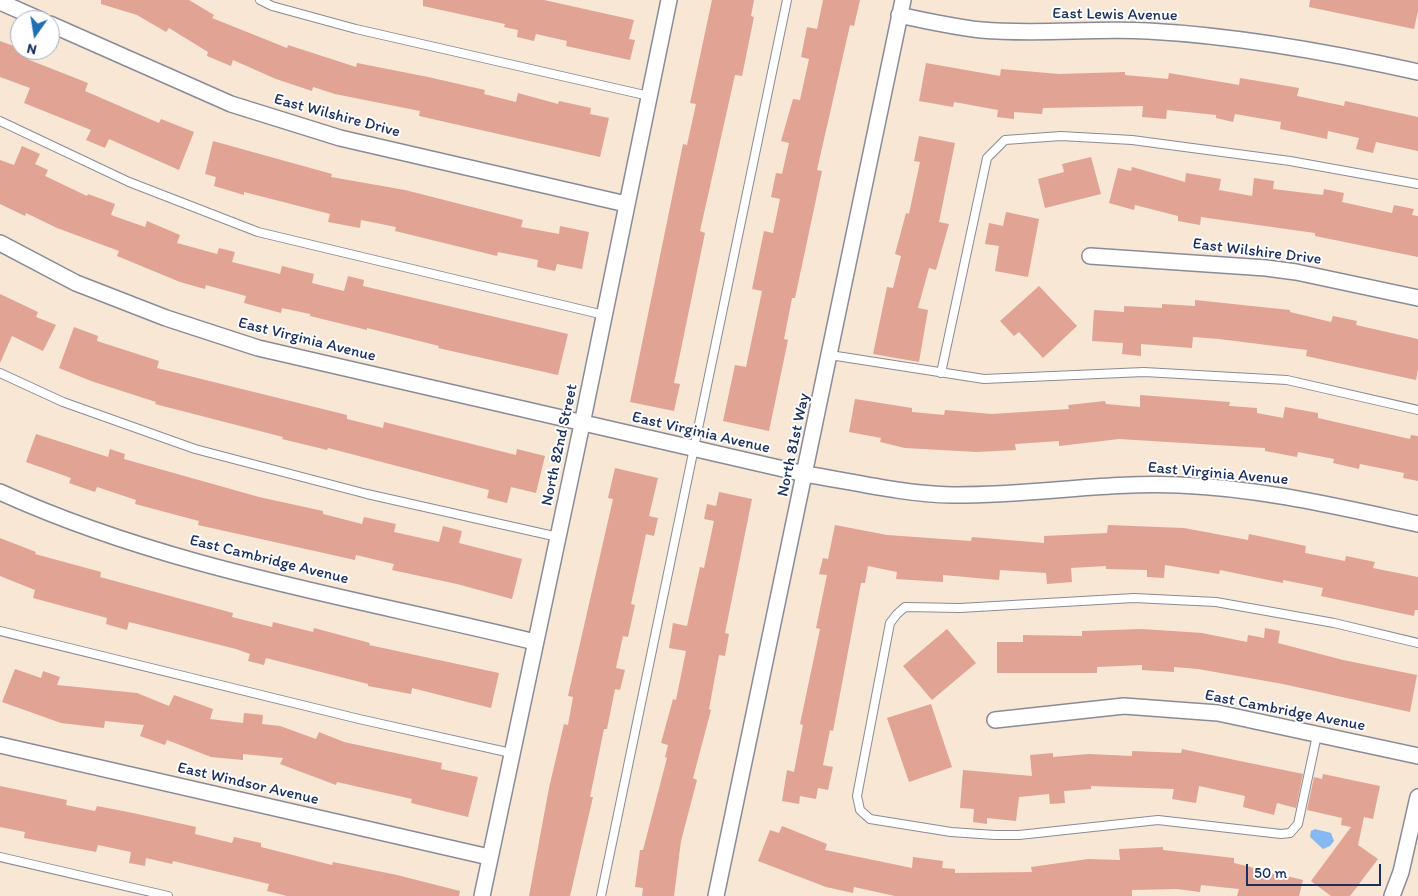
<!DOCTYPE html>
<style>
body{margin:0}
#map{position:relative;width:1418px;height:896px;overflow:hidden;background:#f7e7d4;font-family:Itim,sans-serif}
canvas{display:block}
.north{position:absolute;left:10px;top:10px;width:50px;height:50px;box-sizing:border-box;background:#fff;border:1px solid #a4acbf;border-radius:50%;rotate:193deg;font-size:14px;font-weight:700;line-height:20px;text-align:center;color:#1b2f5e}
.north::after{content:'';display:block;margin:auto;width:18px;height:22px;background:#1f6fb2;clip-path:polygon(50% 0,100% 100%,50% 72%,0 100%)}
.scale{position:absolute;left:1246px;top:864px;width:135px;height:22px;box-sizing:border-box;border:2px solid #1b2f5e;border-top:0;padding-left:6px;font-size:15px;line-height:18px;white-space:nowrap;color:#1b2f5e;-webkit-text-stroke:4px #fff;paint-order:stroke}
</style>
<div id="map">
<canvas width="1418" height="896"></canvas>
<div class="north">N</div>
<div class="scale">50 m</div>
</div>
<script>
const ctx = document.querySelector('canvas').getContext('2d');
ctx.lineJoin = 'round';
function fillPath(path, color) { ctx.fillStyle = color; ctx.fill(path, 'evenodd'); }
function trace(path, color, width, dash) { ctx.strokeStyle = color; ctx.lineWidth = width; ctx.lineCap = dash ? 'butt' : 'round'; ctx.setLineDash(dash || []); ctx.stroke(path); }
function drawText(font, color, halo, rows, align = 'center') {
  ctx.font = font + ' Itim,sans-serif'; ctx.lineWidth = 4; ctx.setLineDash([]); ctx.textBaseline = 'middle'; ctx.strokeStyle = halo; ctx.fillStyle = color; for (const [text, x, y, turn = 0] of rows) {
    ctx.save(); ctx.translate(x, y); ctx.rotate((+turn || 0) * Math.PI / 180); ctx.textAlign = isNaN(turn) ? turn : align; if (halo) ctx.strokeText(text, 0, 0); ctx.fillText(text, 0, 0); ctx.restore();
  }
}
fillPath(new Path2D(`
 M1315,829L1331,833L1334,841L1330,846L1323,849L1310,837L1311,831Z`), '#86b9f4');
fillPath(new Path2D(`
 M101,0H189L214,15L212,18L287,48L288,45L356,67L357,63L428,77L485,90L484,94L516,102L518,93L558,104L559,101L591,108L590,114L609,118L600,157L419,116L420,111L335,94L313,87L312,91L276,79L233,60L231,66L207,56L208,52L169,28L166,32L137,15L101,4Z
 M423,0H544L634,20L629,39L635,40L630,60L566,46L567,41L536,34L534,41L517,37L518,30L504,27L505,24L423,6Z
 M712,0H754L751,16L754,17L742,76L735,75L700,231L705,233L674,383L680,384L674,411L630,402L683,144L687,145L696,104L690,103Z
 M823,0H860L854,26L850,25L817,170L822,171L795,298H792L784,339L788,340L769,431L723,421L735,365L746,367L762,291L752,289L764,231L773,233L780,199L771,197L776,173L782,174L789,143L781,141L793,99L800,100L809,59L801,57L807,27L817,29Z
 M1310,0H1418V11L1414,29L1309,7Z
 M0,41L30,52L27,59L88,83L85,91L159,123L161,119L194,132L179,170L109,139L105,148L86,140L91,130L24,103L30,88L0,77Z
 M926,63L1000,76L1001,69L1059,74L1125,72V75L1168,79L1169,73L1239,85L1240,78L1276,84L1299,88L1297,96L1344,106L1345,101L1418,117V151L1376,142L1373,153L1356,149L1359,138L1328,131L1327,139L1280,129L1281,122L1235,114L1233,122L1216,118V115L1167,110L1166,119L1142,117L1143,106L1043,108L1042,114L1014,112V119L997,117L998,110L954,102L953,107L919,101Z
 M919,136L955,143L939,222L949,224L936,270L929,268L918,308L928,310L919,362L873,354L887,287L893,288L901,256L895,254L906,213L909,214L920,162L914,161Z
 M213,141L332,174L331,177L405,190L523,220L521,227L559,234L560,226L589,232L582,269L557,264L555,271L537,267L538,260L498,252L497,256L395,231L396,227L361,220L360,228L328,222L330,214L244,192V195L214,186L216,177L205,174Z
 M22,146L40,154L35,164L48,170L45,176L87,196L88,194L115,204L111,215L145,227L147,221L180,235L177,243L217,254L219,248L235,252L232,262L280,274L282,266L314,274L312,283L344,291L348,276L364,280L363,286L568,334L558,375L438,348L439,346L367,328V330L310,316V314L282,308L281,313L244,303L246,296L206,285L205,289L180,282L117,256L119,251L57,228L26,213L25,216L0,204V160L14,165Z
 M1091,157L1101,194L1045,208L1038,179L1064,172L1062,164Z
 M1132,167L1185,182L1186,173L1221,179L1219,190L1252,196L1254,178L1274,181L1273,189L1323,195L1324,189L1344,193L1342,202L1392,213L1394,205L1414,209L1412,215L1418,216V257L1315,236V233L1201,217L1200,225L1178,221V216L1135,205L1134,210L1109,203L1118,168L1131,171Z
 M1006,212L1039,219L1028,277L995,271L999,246L985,244L989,223L1003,226Z
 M1039,286L1077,326L1043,358L1019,332L1014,336L1000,321Z
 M0,294L38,312L36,317L56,325L43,351L12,336L0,363Z
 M1195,300L1290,310V312L1331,322L1333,316L1357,321L1356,325L1418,339V369L1416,380L1306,356L1307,350L1219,339L1193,337L1192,348L1141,344V356L1122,354L1123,343L1092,341L1094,310L1124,312V306L1162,308V304L1195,306Z
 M74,327L98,336L97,341L159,361L157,368L347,415V419L383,428L384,422L516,455L517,449L545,456L536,493L511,487L507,503L487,498L489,490L328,448L327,450L282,439L283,437L155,404L156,402L91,381L59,368Z
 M1140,395L1230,402L1229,406L1257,408V413L1283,418L1285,407L1318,413V418L1410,439L1411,435L1418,436V481L1403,478L1404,473L1360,464L1359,469L1333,463L1334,459L1298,452L1297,457L1265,451V448L1119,439L1059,446V441L1015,444L1016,450L977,452L905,448L880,442L881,438L849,432L855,399L912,408V412L944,415L945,410L992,414L1069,409L1068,405L1105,401L1106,404L1140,407Z
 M36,434L108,457L110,449L125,454L124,459L259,497L323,511V514L362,524L364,517L396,524L394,532L439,542L443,526L462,531L459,543L522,559L512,599L457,584L392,570L394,564L356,555L355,560L198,525L199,521L135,504L136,500L97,487L95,492L69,483L71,478L26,462Z
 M615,468L658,478L649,516L658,518L654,536L646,534L631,604L635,605L628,637L623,636L616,668L625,670L620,690L615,689L607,729H604L590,797H593L570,896H529L549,788L564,724L568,725L573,697L568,696L613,499L608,498Z
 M719,492L752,499L725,633L729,634L725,656L719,655L709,709L711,710L693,778L697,780L681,841L674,896H642L643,888L635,887L640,850H643L667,758L665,757L668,745L661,743L673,699L676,700L686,651L669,648L673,623L687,626L700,567L704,568L714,521L704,519L707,504L716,506Z
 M835,525L887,535L971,541L972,537L1044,543V536L1107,533L1108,525L1184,528L1248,540L1249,534L1306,546L1305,553L1345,561L1346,556L1375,562L1373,568L1418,577V610H1415L1414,616L1321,596L1323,588L1283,580V583L1220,570L1219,574L1165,565L1164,578L1147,577V570L1106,569V566L1071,568L1072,582L1047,584L1046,573L1000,570L999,580L943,575V582L896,579L897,572L868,566L865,583H861L833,731L830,730L823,765L833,767L828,790L818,788L816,799L800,796L799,804L782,801L787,770L794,772L803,725L800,724L820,629L816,628L827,575L819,574L823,558L828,559Z
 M0,538L36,552L35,554L101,572L100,577L233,613L232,617L272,627L273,622L313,632L314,628L370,643L369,645L499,673L491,708L412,688L411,694L368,686V684L266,658L264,665L248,661L250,654L236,649L129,622L127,630L106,624L107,618L33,598L35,590L0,576Z
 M1265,628L1280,631L1278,643L1343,660L1417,675L1410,712L1283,684L1198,669L1174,667V672L1142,670V665L1097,667V673H997V642H1023V635L1082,636V631L1142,629L1202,633L1247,642L1248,635L1264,638Z
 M947,629L976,663L932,700L903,666Z
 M15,669L41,678L43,671L60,677L57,685L137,693L169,706L174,695L213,709L210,719L243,723L244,713L263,715L262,724L280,726L316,739L319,732L344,742L442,763L441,769L478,777L468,817L411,803L412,799L337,782L336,785L280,764L283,758L243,754V760L211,757L167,740L165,745L140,736L144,725L105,721L104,728L61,723L2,702Z
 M931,704L952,767L909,782L887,718Z
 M1182,749L1303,774L1296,808L1277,803L1274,815L1243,807L1245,796L1199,786L1196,803L1172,799L1174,789L1091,786V789L1064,791L1065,803L1050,804L1049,794L1019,797L1016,821L987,818V824L973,822L974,809L960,808L963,770L1032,776L1030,755L1053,753V757L1089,754L1132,756V751L1181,753Z
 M1323,774L1380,786L1373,819L1364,817L1358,845L1378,859L1350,896H1331L1311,881L1351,827L1341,825L1342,818L1307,810L1314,777L1322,779Z
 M0,786L67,800L66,805L95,811L97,806L133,813L196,827L195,834L232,843L234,837L261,843V847L332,865L333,862L397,875L460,891L459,896H287L267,891L269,884L173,861L172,864L146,858L145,866L129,863L131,852L98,845L96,852L24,838L25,832L0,827Z
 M782,826L827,844L825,850L912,868L913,857L943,861L942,868L955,869V873L1032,872L1031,867L1088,859L1120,860L1119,849L1163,847V850L1234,858V863L1303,880L1299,896H1237L1239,889L1201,885L1200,892L1177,889L1132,890V896H895L854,887L853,893L826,887L758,861L770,830L779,833Z`), '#e1a394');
const lane = new Path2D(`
 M260,0L272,6L356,29L649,96
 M0,121L129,182L258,232L604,315
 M830,355L984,379L1144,372L1287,380L1418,410
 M0,373L63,402L195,449L367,494L558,537
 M941,373L987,158L1005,140L1061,136L1132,140L1290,161L1418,184
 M0,631L359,719L511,753
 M1317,735L1298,824L1290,833L1281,834L1158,820L1019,835H995L951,832L870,819L860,810L857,796L890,623L897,614L905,607L960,608L1134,598L1216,602L1334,623L1418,643
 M0,857L168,896
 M601,896L787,0`);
const street = new Path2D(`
 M0,2L41,20
 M899,15C926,21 954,27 981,30C1037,35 1093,28 1148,31C1239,36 1329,52 1418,72
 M50,24L231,104L340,138L626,204
 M0,243L76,283L166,318L258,348L805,474C854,482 903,494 952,495C1028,496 1103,482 1179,485C1260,488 1339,507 1418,524
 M1090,256L1266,268L1296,272L1418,298
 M0,492C169,569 356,598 535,642
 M995,720L1124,706L1218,713L1418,756
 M0,745L489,857
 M482,896L582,424L669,0
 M716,896L903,0
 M1392,896L1401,872L1418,797`);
trace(lane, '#898b99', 10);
trace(street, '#898b99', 18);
trace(lane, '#fff', 8);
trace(street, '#fff', 15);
drawText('16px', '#1b2f5e', '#fff', [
 ["East Lewis Avenue",1115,15,1],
 ["East Wilshire Drive",337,116,15],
 ["East Wilshire Drive",1257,252,7],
 ["East Virginia Avenue",307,340,14],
 ["East Virginia Avenue",701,433,13],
 ["North 82nd Street",560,445,-78],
 ["North 81st Way",794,445,-78],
 ["East Virginia Avenue",1218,474,5],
 ["East Cambridge Avenue",269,560,14],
 ["East Cambridge Avenue",1285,711,11],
 ["East Windsor Avenue",248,784,13]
]);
</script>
